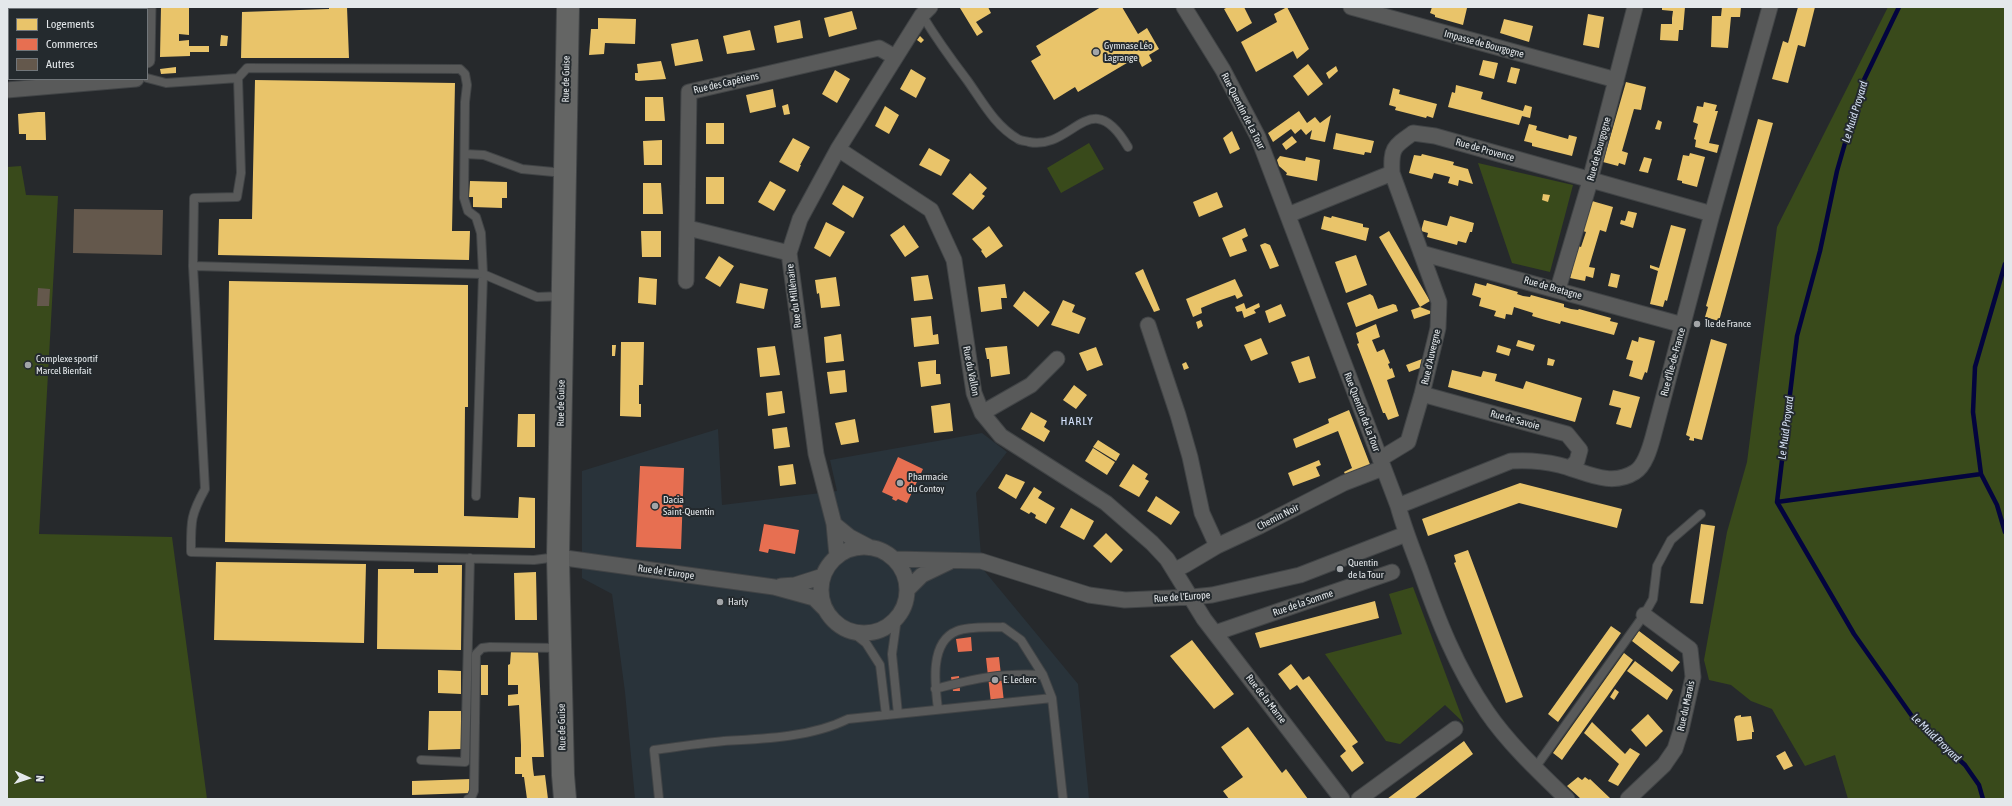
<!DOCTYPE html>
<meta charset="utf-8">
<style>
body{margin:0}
#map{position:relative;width:2012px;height:806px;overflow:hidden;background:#26292c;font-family:"Asap Condensed",sans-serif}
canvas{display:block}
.frame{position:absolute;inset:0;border:8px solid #e4e8eb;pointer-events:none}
.legend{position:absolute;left:8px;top:8px;width:140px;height:72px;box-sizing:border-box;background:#242a2e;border:1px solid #71767a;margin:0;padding:5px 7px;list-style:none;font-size:12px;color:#e4e8eb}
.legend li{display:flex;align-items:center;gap:8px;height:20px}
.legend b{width:20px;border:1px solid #71767a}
.north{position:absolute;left:8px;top:758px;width:40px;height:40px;-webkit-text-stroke:3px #242a2e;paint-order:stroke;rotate:93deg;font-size:11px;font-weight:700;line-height:16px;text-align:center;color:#e4e8eb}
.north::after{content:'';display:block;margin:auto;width:14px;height:18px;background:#e4e8eb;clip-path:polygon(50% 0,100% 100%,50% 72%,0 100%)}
</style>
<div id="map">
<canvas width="2012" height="806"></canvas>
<div class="frame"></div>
<ul class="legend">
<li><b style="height:11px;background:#e9c46a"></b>Logements</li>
<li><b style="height:11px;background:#e76f51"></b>Commerces</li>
<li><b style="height:11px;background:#64584c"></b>Autres</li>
</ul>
<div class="north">N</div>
</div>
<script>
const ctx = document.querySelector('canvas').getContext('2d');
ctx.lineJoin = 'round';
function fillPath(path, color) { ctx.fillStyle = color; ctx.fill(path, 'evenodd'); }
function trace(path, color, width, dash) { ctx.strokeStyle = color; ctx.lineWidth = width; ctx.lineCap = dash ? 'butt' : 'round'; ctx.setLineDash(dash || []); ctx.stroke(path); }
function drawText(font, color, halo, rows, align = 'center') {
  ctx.font = font + ' "Asap Condensed",sans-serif'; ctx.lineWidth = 4; ctx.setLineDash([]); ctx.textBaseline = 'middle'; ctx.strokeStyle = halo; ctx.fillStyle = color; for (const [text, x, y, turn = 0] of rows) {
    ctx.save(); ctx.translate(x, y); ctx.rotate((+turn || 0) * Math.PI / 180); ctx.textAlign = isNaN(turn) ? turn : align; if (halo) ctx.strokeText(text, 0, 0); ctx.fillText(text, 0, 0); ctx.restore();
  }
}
fillPath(new Path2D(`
 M718,429L722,505L837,491L830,460L982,433L1007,452L976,493L982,568L1078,684L1089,799H635L625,692L612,594L582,578V471Z`), '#29333a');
fillPath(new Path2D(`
 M1888,7H2005V799H1848L1835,755L1805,766L1772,709L1751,701L1731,685L1709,680L1704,660L1727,532L1747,462L1777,227Z
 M1089,143L1104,169L1061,193L1047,168Z
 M1478,163L1573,185L1550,272L1512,263Z
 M21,166L26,195L58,196L39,534L172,537L207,799H7V167Z
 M1413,587L1464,723L1445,705L1400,744L1386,741L1325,654L1402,634L1389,594Z`), '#394a1b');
fillPath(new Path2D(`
 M11,7H27L24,9H13Z
 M92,7H112V9H92Z
 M161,7H189V35L179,34V41L189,40V46H209V52H190V56L160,57Z
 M329,7H347L349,58H241L242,12L329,9Z
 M962,7H988L991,13L976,22L983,32L977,36L960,8Z
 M1101,7H1122L1138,34L1147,28L1159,49L1149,55L1152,61L1142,67L1137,57L1078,92L1075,87L1054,100L1031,61L1041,55L1036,46Z
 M1228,7H1244L1252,23L1237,32L1224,9Z
 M1287,7L1309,49L1297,59L1293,51L1256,72L1241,42L1277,22L1274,14Z
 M1432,7L1467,8L1463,25L1435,17V15L1430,13Z
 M1662,7H1685L1683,30H1679L1678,41L1660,40L1661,24H1672V18L1673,11L1662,10Z
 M1722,7H1741L1740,17H1731L1728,48L1711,47L1712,16H1721Z
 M1798,7H1815L1805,47L1798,45L1788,83L1772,79L1783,41L1788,43Z
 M852,11L857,29L829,37L824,18Z
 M1588,14L1604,17L1599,48L1583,45Z
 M598,18L636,19L635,44L605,43L604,54L589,55L591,29H598Z
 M1504,19L1533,26L1529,42L1500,33Z
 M800,20L803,38L777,43L774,26Z
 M750,30L755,50L727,54L723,36Z
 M221,35L228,36L227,46H220Z
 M920,36L924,40L921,43L917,40Z
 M698,39L703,61L675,66L671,44Z
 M1483,60L1498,63L1494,79L1479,75Z
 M661,61L666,79L638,81L635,80V73H638L637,64Z
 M1308,64L1323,84L1308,96L1293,76Z
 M1336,66L1338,71L1329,79L1326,73Z
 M176,67V73L161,74L160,69Z
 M1511,67L1520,69L1516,84L1507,82Z
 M911,69L926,78L916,98L900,89Z
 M835,70L850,79L837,103L822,94Z
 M255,80L455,83L452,231H470L469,260L218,255L219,219H252Z
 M1626,82L1646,87L1641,110L1634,109L1622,151L1628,153L1625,165L1619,163L1618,166L1603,162Z
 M1456,85L1483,92L1481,99L1523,111L1525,105L1532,107L1530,118L1522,116L1519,125L1448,107L1452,92L1455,93Z
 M1393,88L1400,90L1399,94L1437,104L1433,118L1427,116L1426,118L1395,110L1396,107L1389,105Z
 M773,89L776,107L750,113L746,95Z
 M645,97H663L665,121H645Z
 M1704,102L1717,105L1715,111H1718L1709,143L1719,145L1717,153L1695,147L1696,140L1694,139L1698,124L1693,122L1697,106L1703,107Z
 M788,104L790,114L784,115L782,106Z
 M885,106L899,115L889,134L875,126Z
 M1299,111L1307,123L1315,117L1320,123L1331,115L1325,142L1310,139L1312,130L1306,135L1301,129L1295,134L1291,129L1273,142L1268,133Z
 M38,112H45L46,140H26V134H19L18,114Z
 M1758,119L1773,123L1719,321L1705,317L1708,307L1706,306Z
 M1658,120L1662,122L1660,130L1655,129Z
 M706,123H724V144H706Z
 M1529,124L1537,126L1536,130L1568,139L1569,135L1577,137L1572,156L1532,146V143L1524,141Z
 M1232,131L1240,149L1230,154L1223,138Z
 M1336,133L1374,141L1371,153L1365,152L1364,155L1333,149Z
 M1292,136L1297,142L1286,150L1282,144Z
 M793,138L810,147L800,165H801L798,172L779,162Z
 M662,140V165H644L643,141Z
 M929,148L950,160L941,176L919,165Z
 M1690,153L1705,157L1697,187L1682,183V181L1677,180L1683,155L1689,156Z
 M1422,154L1454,162L1453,165L1468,169L1473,184L1459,180L1458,186L1448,183L1450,177L1434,173L1432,179L1409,173L1414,155L1421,156Z
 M1280,156L1305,161L1306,157L1320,160L1317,181L1286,175L1287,173L1279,166L1277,160Z
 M1644,157L1652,159L1648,173L1639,171Z
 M970,173L987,188L982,194L985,196L973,210L952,194Z
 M706,177H724V204H706Z
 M470,181L507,182V198H502V208L473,207V197H469Z
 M770,181L786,190L774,211L758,202Z
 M643,183H661L663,214H643Z
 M843,185L864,197L853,218L832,204Z
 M1217,192L1223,207L1199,217L1193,202Z
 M1543,194L1550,195L1548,202L1542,200Z
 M1592,201L1613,207L1606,232L1600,230L1589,267L1595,268L1593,278L1586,276L1585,281L1570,278L1578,246L1581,247L1586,232L1583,231Z
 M1628,211L1637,213L1633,228L1620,224L1621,220L1625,221Z
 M1324,216L1331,218L1332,216L1363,224V227L1369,228L1366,241L1321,229Z
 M1450,216L1474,223L1472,232H1470L1466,243L1458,241L1457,245L1427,237L1428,233L1421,231L1424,220L1447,226Z
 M826,222L845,232L830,257L814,248Z
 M904,225L919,247L905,257L890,235Z
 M1671,225L1686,229L1667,301L1665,300L1663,307L1650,304L1658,271L1650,268V265L1659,268Z
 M989,226L1003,246L986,258L981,251L982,250L972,239Z
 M1245,228L1248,236L1242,239L1247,251L1230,257L1222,238Z
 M641,231H661V257H642Z
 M1389,231L1430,301L1420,307L1379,237Z
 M1265,243L1270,245L1279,266L1270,269L1260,245Z
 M1356,255L1367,285L1346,293L1335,262Z
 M719,256L734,266L720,287L705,278Z
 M1143,269L1160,310L1154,312L1135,273Z
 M1611,273L1620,275L1617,288L1608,286Z
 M928,275L933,299L914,301L911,277Z
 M639,277L657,279L656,305L638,303Z
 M836,277L840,306L821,308L819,293L817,294L815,280Z
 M1235,279L1243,296L1237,299L1235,295L1218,301L1201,308L1202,313L1193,317L1186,299Z
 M229,281L468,285V407H465L464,516L518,518L519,497L535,498V548L225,542Z
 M740,283L768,289L764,309L736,303Z
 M1475,283L1486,286L1487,283L1518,292L1517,294L1523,296L1530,297L1531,295L1564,304V307L1571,309L1578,310L1579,309L1611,318L1610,321L1618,323L1614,335L1561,321L1560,324L1542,319L1532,316L1533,313L1514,307L1512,315L1506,314L1505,319L1494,316L1496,311L1479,306L1481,298L1472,295Z
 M1005,284L1007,298H1001L1002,309L981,312L978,287Z
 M1024,291L1050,312L1038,327L1013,306Z
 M1370,294L1373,296L1378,309L1393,304L1396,305L1398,311L1356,327L1347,303Z
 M1063,300L1075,305L1072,312L1086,318L1079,334L1051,325Z
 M1244,303L1246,309L1259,303L1260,307L1254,310L1256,313L1244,318L1242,311L1237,312L1235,307Z
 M1281,304L1286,316L1269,323L1265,311Z
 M1420,307L1433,312L1432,313L1414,319L1411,310Z
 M931,316L933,335L938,334L939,344L914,347L911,318Z
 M1201,320L1203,326L1198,329L1196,322Z
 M1376,324L1380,337L1372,340L1377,352L1384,349L1390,363L1388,364L1390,369L1392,368L1395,377L1387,380L1399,416L1388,420L1385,413H1383L1373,386L1357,344L1359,343L1356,333Z
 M841,334L844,361L826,363L824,337Z
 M1639,337L1655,341L1647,373L1645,372L1642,380L1629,376L1633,361L1626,359L1632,340L1638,342Z
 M1261,338L1268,354L1251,361L1244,345Z
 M1711,339L1727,344L1702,440L1694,438V441L1689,440L1690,437L1686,435Z
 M1518,340L1535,345L1533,351L1516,346Z
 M621,342H644L643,385H639V404H641V417L620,416Z
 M612,345H616L615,356H612Z
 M1498,345L1511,349L1509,356L1496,352Z
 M775,346L780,375L760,377L757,348Z
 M1007,346L1010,374L991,377L989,359H987L985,348Z
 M1096,347L1103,365L1087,371L1079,353Z
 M1309,356L1316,378L1299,383L1291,362Z
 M1548,358L1555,360L1553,366L1547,365Z
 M1422,359L1420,368L1409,372L1406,365Z
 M936,360V374H940L941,384L921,387L918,362Z
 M1186,362L1189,368L1184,370L1182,364Z
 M845,370L847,392L830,394L827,372Z
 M1452,370L1481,377L1483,371L1497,374L1495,381L1523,389L1526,381L1582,398L1575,422L1448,387Z
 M1074,385L1087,395L1076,409L1063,400Z
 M1613,390L1640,397L1631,428L1616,424L1621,408L1609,405Z
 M782,391L785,413L768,416L766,393Z
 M950,403L953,431L934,433L931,406Z
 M1349,410L1371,467L1346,476L1344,472L1352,468L1338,431L1296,448L1293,439L1329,423L1328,419Z
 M1031,412L1047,421L1044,427L1050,431L1044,442L1021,429Z
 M518,414H535V447H517Z
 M855,419L859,442L841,445L835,423Z
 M787,427L790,447L774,449L772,429Z
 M1098,440L1120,454L1116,461L1093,447Z
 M1093,448L1115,462L1107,475L1085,461Z
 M1319,460L1321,465L1316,467L1320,476L1293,486L1288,473Z
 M793,464L796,484L780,486L778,466Z
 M1133,464L1148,474L1145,479L1149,481L1139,497L1119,486Z
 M1006,474L1025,482L1016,499L998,488Z
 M1520,483L1622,509L1617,528L1519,503L1428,536L1422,519Z
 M1034,487L1042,492L1038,498L1055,508L1046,524L1035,518L1036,515L1031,512L1029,514L1020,509Z
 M1156,496L1180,512L1171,525L1147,511Z
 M1071,508L1094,521L1084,540L1060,527Z
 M1701,524L1715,526L1703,604L1690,603Z
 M1106,533L1123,550L1111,563L1093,546Z
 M1468,550L1523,697L1506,703L1454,563L1456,562L1454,555Z
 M216,562L366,564L364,643L214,640Z
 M438,565H462L461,650L377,649L378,569H414V573H438Z
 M536,572L537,620H515L514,573Z
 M1375,601L1379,618L1260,648L1255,633Z
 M1611,626L1621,633L1558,722L1548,714Z
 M1639,631L1680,662L1672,672L1632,641Z
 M1192,640L1234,694L1214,709L1170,656Z
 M511,651H538L544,757H532L533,769L534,776L545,775L548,799H527L524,777H522V774H515V757H521V745L519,705L508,706V695L518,694V685H508V665L510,664Z
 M1624,653L1633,660L1562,760L1553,753Z
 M1635,661L1673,690L1667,700L1627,671Z
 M1291,664L1303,680L1309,676L1358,742L1352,746L1364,763L1352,772L1340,756L1346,751L1297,685L1290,690L1278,674Z
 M481,665H488V695H481Z
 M438,670L461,671V694L438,693Z
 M1615,689L1619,692L1614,700L1610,697Z
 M429,711H461V749L428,750Z
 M1648,714L1663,731L1646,747L1631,730Z
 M1741,715V717L1751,716L1754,732H1752V739L1737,741L1734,719L1736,716Z
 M1592,722L1625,754L1630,748L1640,754L1618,786L1608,781L1619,764L1584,733Z
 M1248,727L1282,773L1286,769L1308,799H1229L1223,791L1243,777L1221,747Z
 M1464,741L1473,754L1414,799H1387Z
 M1785,751L1793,766L1784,770L1776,756Z
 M1578,777L1582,780L1585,777L1589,780L1590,779L1611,799H1581L1567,786Z
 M471,779V793L412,795V781Z`), '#e9c46a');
fillPath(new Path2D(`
 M898,457L923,469L907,503L898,499L896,501L892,499L893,497L882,492Z
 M640,466L684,468L681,549L636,547Z
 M764,524L799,530L795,554L769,549L768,553L759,551Z
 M971,637L972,651L958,652L956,639Z
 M999,657L1004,702L991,703L986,658Z
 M959,676L960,691H953L951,677Z`), '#e76f51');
trace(new Path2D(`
 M1899,7L1862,84L1837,171L1820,251L1797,336L1777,502L1854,634L1914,719L1965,765L1979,785L1983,799
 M2005,264L1975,367L1973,412L1981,474L1997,505L2005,532
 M1777,502L1981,474`), '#03043e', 4.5);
fillPath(new Path2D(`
 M74,209L163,210L162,255L73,253Z
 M38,288L50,289L49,306H37Z`), '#64584c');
const service = new Path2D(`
 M922,15C936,38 951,59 967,80C982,101 995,126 1018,139C1021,141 1026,141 1029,142C1073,151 1090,82 1128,147
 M147,78L166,83L238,78L247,68L460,69L465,74L467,85L465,102L464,198L468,211L476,217L481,233L483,274L476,496
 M465,154L484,155L522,169L564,173
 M193,266L194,198L237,197L241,173L238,78
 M557,557L534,560L191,552C191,522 190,516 205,489L193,266L483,274L537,297L562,296
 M897,618L892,654L898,714
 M852,632L866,643L880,665L886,715
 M935,689C976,678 1001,673 1043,675
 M938,709C935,685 929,642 957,631C970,626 989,628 1003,627L1021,640L1043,675L1052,698
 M421,760L465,762L470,558
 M1535,768L1644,615L1653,599L1657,566L1671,540L1701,514
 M468,799L471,798L474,791L476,654L482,648L490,647L559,648
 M659,799L654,750C677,747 701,743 724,741C764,739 812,737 848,719L1052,698L1063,799`);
const minor = new Path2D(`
 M1184,7L1223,70L1258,137L1398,506C1404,528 1412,548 1420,569C1438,620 1456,667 1487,712C1509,744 1539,772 1567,799
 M1351,7L1609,78L1616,82
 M147,60L148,7
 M7,90L136,79
 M838,149L931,210L954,260L974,393L982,413L1001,436L1106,503L1152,543L1167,559L1204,619L1342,799
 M1288,215L1392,173
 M688,228L789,253
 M1421,253L1683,325
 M686,281L689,92L879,48L895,57
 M1558,289L1588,188L1635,7
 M1148,325L1178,415L1190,457L1202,513L1217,546
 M1422,394L1567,434L1580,450L1577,461L1570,468
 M982,413L1031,385L1057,359
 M1380,459L1408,442L1422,394L1438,328L1439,302L1392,173C1391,148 1393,147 1413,133L1435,136L1712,214
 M1398,506L1511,461C1527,460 1543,461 1559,465C1584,471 1610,488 1635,472C1645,466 1650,448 1653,437L1712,214L1770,7
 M834,524L850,537L869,547
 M821 590a43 43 0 1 1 86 0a43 43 0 1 1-86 0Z
 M837,556L834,524L816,454L789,253L800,219L838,149L922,15L930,7
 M558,557L774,587L814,598L826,610
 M895,559L981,561L1089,595L1125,600L1192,597L1212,595L1300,575L1406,534
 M1175,570L1185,565L1217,546L1260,526L1344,483L1383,468
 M781,586L795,585L823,576
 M908,589L922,575L949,562
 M1215,633L1392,572
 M1359,799L1455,729
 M1628,799L1664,765L1675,749L1681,730L1693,677L1690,649L1644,615`);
const secondary = new Path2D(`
 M565,799L563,775L558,557L568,7`);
trace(service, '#414446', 10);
trace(minor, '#414446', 17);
trace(secondary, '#414446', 24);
trace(service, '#595a5a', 8);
trace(minor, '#595a5a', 15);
trace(secondary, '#646564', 22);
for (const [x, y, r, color] of [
 [1096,52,4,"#a2a5a8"],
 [1697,324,4,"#a2a5a8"],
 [28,365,4,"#a2a5a8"],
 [900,483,4,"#a2a5a8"],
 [655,506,4,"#a2a5a8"],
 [1340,569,4,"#a2a5a8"],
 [720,602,4,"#a2a5a8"],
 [995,680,4,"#a2a5a8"]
]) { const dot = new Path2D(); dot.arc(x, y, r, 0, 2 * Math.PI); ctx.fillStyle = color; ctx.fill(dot); trace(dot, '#242a2e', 1.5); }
drawText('10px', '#e4e8eb', '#242a2e', [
 ["Impasse de Bourgogne",1484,44,15],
 ["Rue de Guise",566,79,-89],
 ["Rue des Capétiens",726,83,-13],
 ["Rue Quentin de La Tour",1243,111,63],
 ["Rue de Bourgogne",1599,149,-75],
 ["Rue de Provence",1485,150,16],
 ["Rue de Bretagne",1553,288,16],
 ["Rue du Millénaire",794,296,-97],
 ["Rue d'Auvergne",1431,357,-77],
 ["Rue d'Île-de-France",1673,362,-75],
 ["Rue du Vallon",971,371,79],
 ["Rue de Guise",561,403,-89],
 ["Rue Quentin de La Tour",1362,412,69],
 ["Rue de Savoie",1515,420,15],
 ["Chemin Noir",1278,517,-27],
 ["Rue de l'Europe",666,572,8],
 ["Rue de l'Europe",1182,597,-4],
 ["Rue de la Somme",1303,603,-19],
 ["Rue de la Marne",1266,699,52],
 ["Rue du Marais",1686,706,-78],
 ["Rue de Guise",562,727,-91]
]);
drawText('10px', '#e4e8eb', '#242a2e', [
 ["Gymnase Léo",1104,46],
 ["Lagrange",1104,58],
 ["Île de France",1705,324],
 ["Complexe sportif",36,359],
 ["Marcel Bienfait",36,371],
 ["Pharmacie",908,477],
 ["du Contoy",908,489],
 ["Dacia",663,500],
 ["Saint-Quentin",663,512],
 ["Quentin",1348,563],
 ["de la Tour",1348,575],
 ["Harly",728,602],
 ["E. Leclerc",1003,680]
], 'left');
drawText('italic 11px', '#d5e0f4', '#242a2e', [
 ["Le Muid Proyard",1855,112,-73],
 ["Le Muid Proyard",1786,428,-83],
 ["Le Muid Proyard",1936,738,44]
]);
ctx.letterSpacing = '1px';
drawText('12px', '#d5e2fd', '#242a2e', [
 ["HARLY",1077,421]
]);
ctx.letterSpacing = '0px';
</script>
